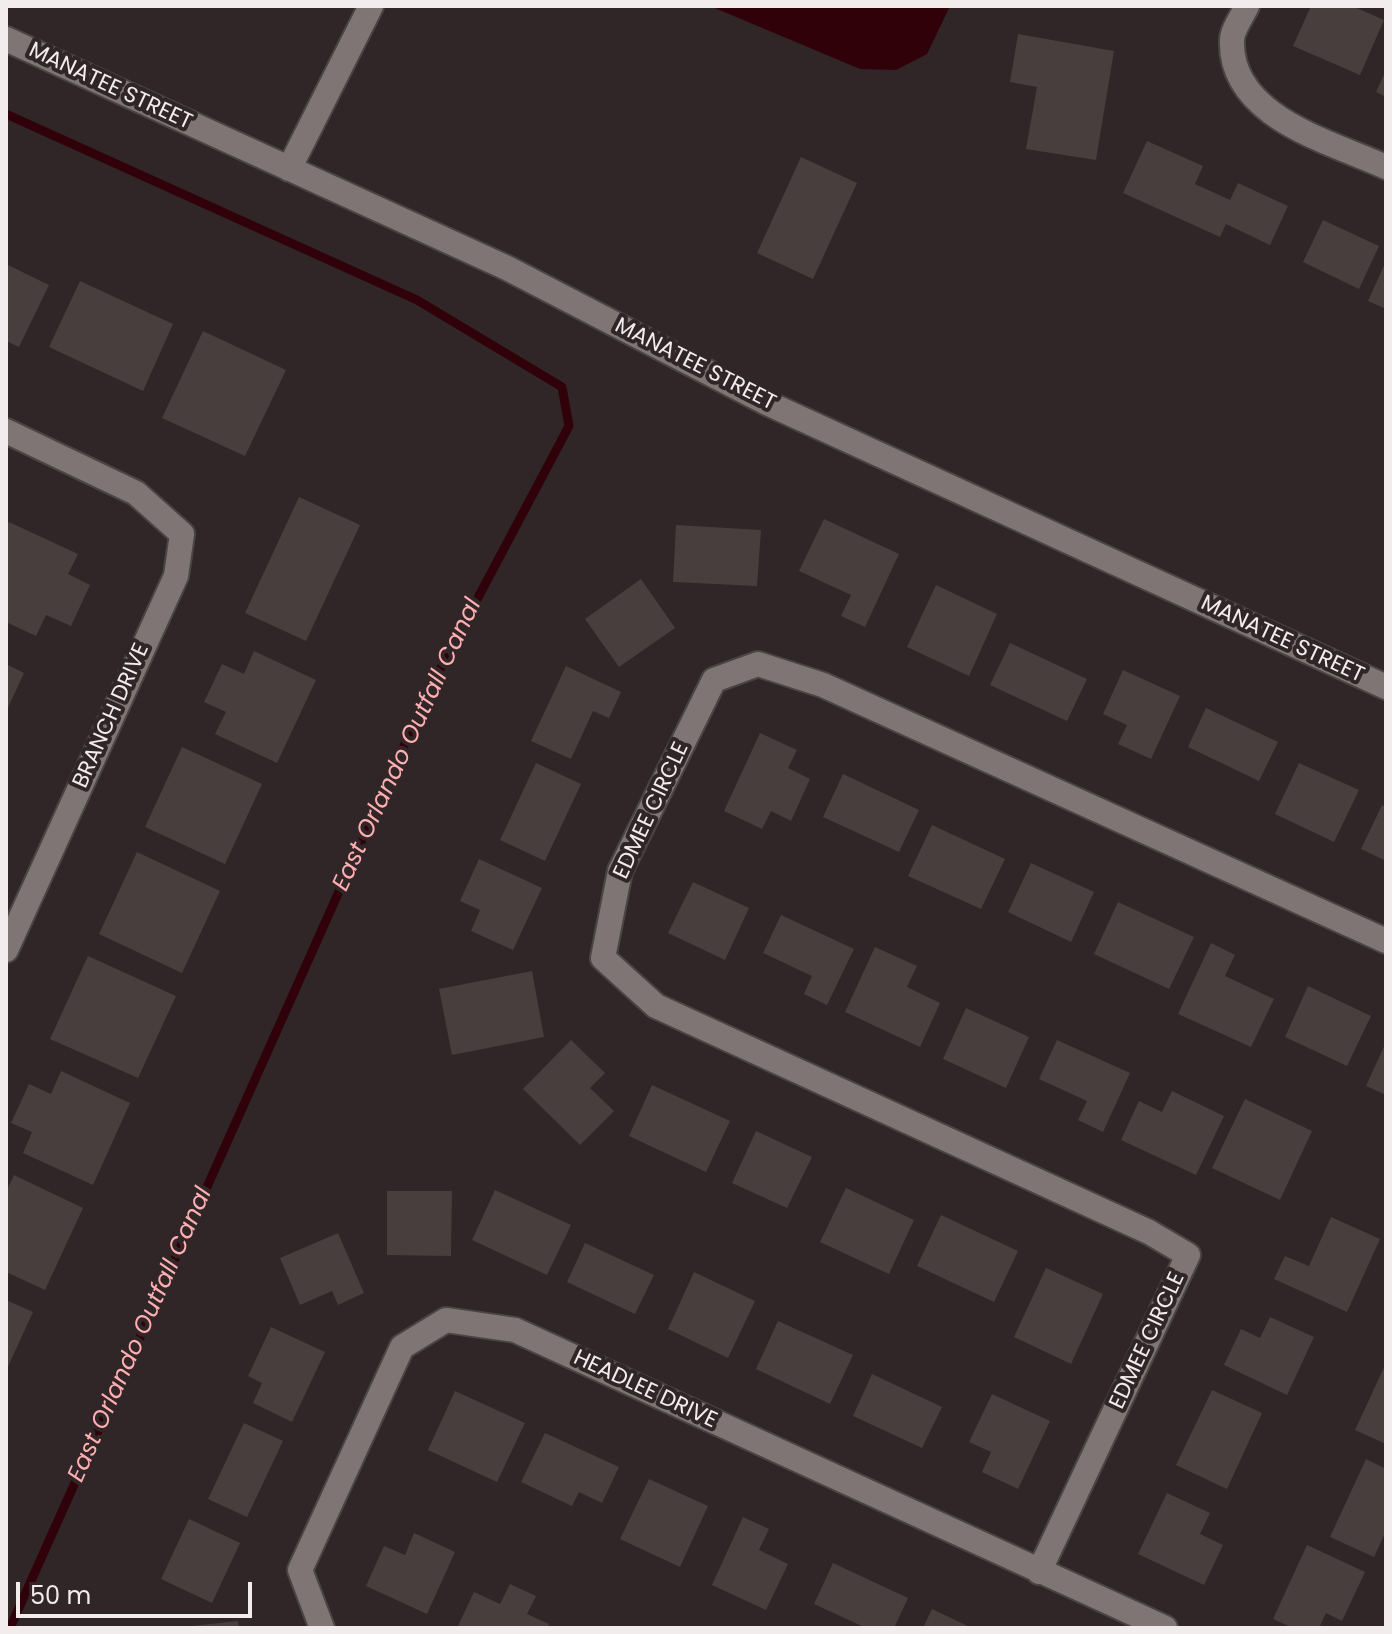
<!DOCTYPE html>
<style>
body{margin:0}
#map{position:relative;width:1392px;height:1634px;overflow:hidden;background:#302627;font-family:Poppins,sans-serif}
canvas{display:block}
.frame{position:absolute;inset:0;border:8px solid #f2ecec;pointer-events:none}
.scale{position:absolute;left:16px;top:1582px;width:236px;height:36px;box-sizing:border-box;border:4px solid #f2ecec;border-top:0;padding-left:10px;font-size:24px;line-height:28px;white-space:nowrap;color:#f2ecec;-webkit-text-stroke:6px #302627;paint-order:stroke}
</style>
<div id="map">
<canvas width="1392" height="1634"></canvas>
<div class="frame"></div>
<div class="scale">50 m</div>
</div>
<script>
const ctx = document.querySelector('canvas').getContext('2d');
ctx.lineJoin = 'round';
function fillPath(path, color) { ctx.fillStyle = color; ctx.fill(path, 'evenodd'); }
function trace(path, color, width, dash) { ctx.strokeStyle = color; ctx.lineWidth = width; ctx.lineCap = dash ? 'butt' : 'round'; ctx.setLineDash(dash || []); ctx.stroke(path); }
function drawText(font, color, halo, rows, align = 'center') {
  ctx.font = font + ' Poppins,sans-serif'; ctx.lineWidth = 8; ctx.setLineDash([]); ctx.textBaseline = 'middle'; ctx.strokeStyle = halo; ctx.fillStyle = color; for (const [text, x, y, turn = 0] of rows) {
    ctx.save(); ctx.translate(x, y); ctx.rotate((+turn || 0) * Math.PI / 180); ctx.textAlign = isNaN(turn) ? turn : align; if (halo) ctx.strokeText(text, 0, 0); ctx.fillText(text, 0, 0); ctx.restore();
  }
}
fillPath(new Path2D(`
 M710,6H950L927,54L896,70L860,69Z`), '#310109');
trace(new Path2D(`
 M6,114L417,300L562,387L569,426L429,690L10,1628`), '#310109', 9);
fillPath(new Path2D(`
 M1311,6H1352L1384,20L1360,75L1293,46Z
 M1018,34L1114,51L1096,160L1026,149L1037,87L1010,82Z
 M1386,70V97L1376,92Z
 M1147,141L1203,166L1195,184L1230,200L1238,183L1288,206L1270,245L1226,224L1220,237L1123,193Z
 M801,157L857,183L813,279L757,253Z
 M1323,220L1379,246L1359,289L1303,262Z
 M1386,261V309L1368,301Z
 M6,264L49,285L19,347L6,341Z
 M80,281L173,324L143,391L49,347Z
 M203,331L286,370L245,456L162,418Z
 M299,497L360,525L306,641L245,613Z
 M824,519L899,554L865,627L841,616L851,595L799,571Z
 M9,522L78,554L68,574L90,585L71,626L46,615L36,636L6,622V528Z
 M676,525L761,530L757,586L673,582Z
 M641,579L675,628L619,667L585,619Z
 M936,585L997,614L969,676L907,647Z
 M1010,643L1087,679L1067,721L990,685Z
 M254,651L316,680L277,763L215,734L226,712L204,702L222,664L244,674Z
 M6,664L24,673L6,712Z
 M566,666L621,692L609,718L593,711L571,759L531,741Z
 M1123,670L1180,696L1151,759L1118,744L1127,725L1103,714Z
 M1206,708L1278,742L1259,781L1188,747Z
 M760,733L797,750L788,768L810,779L791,821L771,811L762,829L724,811Z
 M182,747L262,784L225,864L145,827Z
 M536,763L581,784L545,861L500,840Z
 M1299,763L1359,790L1334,842L1275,814Z
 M843,774L919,810L899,852L823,817Z
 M1382,805L1386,807V861L1361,849Z
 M932,825L1005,859L981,909L908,876Z
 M137,852L220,891L182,973L99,934Z
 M479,859L542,888L513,950L471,931L480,910L460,901Z
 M1031,863L1094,892L1071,942L1008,912Z
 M693,882L749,908L725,960L668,933Z
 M1118,902L1194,937L1169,989L1094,954Z
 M781,915L854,949L827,1005L804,994L812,976L763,953Z
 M1211,943L1235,955L1225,976L1274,999L1251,1047L1178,1014Z
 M875,947L917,966L907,987L940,1003L920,1047L845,1012Z
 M88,956L176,996L138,1078L50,1039Z
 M532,971L544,1037L452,1055L439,989Z
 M1308,986L1371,1016L1347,1066L1285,1037Z
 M966,1008L1029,1037L1006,1088L943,1059Z
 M571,1040L605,1073L590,1088L614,1111L580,1145L523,1089Z
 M1057,1040L1130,1073L1103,1132L1078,1120L1087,1101L1039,1079Z
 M1386,1042V1095L1366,1086Z
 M61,1071L130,1103L93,1185L23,1153L32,1132L11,1123L29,1084L51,1094Z
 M652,1085L730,1121L706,1172L629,1136Z
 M1172,1091L1224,1116L1196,1175L1121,1140L1139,1101L1162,1112Z
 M1245,1099L1312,1131L1280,1200L1212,1168Z
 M756,1131L812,1157L787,1208L732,1183Z
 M14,1175L83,1208L45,1290L6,1272V1192Z
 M846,1188L914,1220L889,1274L820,1242Z
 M495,1190L571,1225L547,1275L472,1240Z
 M387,1191H452L451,1256L387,1255Z
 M941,1215L1018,1251L994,1302L917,1266Z
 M1331,1217L1380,1239L1347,1312L1274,1279L1285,1256L1309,1266Z
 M338,1233L364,1293L338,1305L332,1291L300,1305L280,1258Z
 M585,1243L654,1275L635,1314L567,1282Z
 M1046,1268L1103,1294L1071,1364L1014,1337Z
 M694,1272L755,1301L728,1358L668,1329Z
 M6,1300L33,1312L6,1371Z
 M1270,1317L1314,1337L1287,1395L1224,1365L1241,1329L1260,1338Z
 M778,1321L853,1355L830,1404L756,1369Z
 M271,1327L325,1352L292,1422L253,1403L262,1383L248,1376Z
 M1386,1363V1444L1355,1430Z
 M872,1374L942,1407L922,1448L853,1416Z
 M1212,1390L1262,1413L1227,1489L1176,1465Z
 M455,1391L525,1423L497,1482L428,1450Z
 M992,1394L1050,1421L1018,1489L982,1472L991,1452L969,1442Z
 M244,1423L283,1441L247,1517L208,1499Z
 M545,1433L619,1467L602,1503L579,1492L572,1506L521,1482Z
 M1366,1459L1386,1469V1531L1374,1557L1330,1537Z
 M649,1479L708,1506L680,1567L620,1539Z
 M1167,1493L1210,1513L1200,1534L1223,1545L1204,1585L1138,1554Z
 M743,1517L769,1529L759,1550L788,1564L766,1610L712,1585Z
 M189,1519L240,1543L212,1603L161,1579Z
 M414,1533L455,1552L427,1614L366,1586L384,1546L405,1555Z
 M1307,1545L1365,1572L1342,1621L1326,1613L1319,1628H1293L1273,1619Z
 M833,1563L908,1598L894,1628H866L814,1604Z
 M510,1584L536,1596L527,1614L549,1624L547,1628H457L474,1592L500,1604Z
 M932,1609L972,1628H923Z
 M238,1621L239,1628H192V1626Z`), '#483e3e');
const street = new Path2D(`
 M1247,6C1243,15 1232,30 1232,40C1229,117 1331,142 1386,167
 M6,39L507,268L767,403L1386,687
 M289,169L371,6
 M6,431L136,493L182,534L176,576L6,950
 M1039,1572L1188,1255L1149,1232L656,1006L603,958L620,871L714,680L758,664L823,685L1386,941
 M322,1628L300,1570L402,1347L446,1320L515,1330L1165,1628`);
trace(street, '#4c4444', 28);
trace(street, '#807575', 24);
drawText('22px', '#f2ecec', '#302627', [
 ["MANATEE STREET",110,87,25],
 ["MANATEE STREET",695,365,27],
 ["MANATEE STREET",1282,640,25],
 ["BRANCH DRIVE",112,716,-66],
 ["EDMEE CIRCLE",652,811,-65],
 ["EDMEE CIRCLE",1148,1341,-65],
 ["HEADLEE DRIVE",645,1390,25]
]);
drawText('italic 24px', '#ffaeb1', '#302627', [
 ["East Orlando Outfall Canal",408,745,-65],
 ["East Orlando Outfall Canal",141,1335,-66]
]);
</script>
